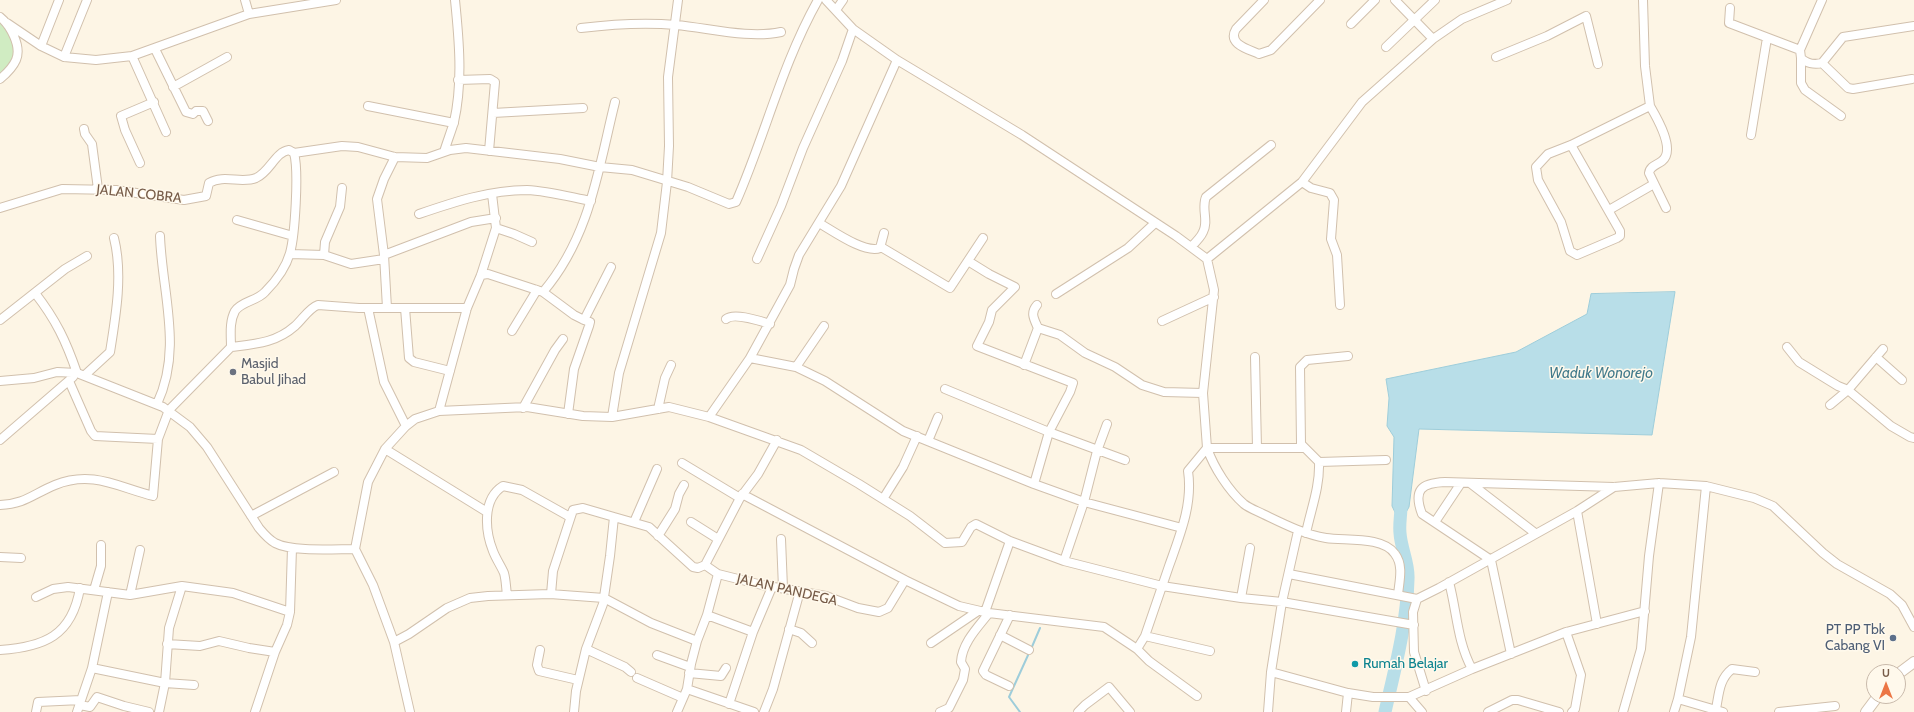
<!DOCTYPE html>
<style>
body{margin:0}
#map{position:relative;width:1914px;height:712px;overflow:hidden;background:#fdf5e5;font-family:Cabin,sans-serif}
canvas{display:block}
.north{position:absolute;left:1866px;top:664px;width:40px;height:40px;box-sizing:border-box;background:#fff9ec;border:1px solid #c9baab;border-radius:50%;rotate:0deg;font-size:11px;font-weight:700;line-height:16px;text-align:center;color:#775c49}
.north::after{content:'';display:block;margin:auto;width:14px;height:18px;background:#ec7645;clip-path:polygon(50% 0,100% 100%,50% 72%,0 100%)}
</style>
<div id="map">
<canvas width="1914" height="712"></canvas>
<div class="north">U</div>
</div>
<script>
const ctx = document.querySelector('canvas').getContext('2d');
ctx.lineJoin = 'round';
function fillPath(path, color) { ctx.fillStyle = color; ctx.fill(path, 'evenodd'); }
function trace(path, color, width, dash) { ctx.strokeStyle = color; ctx.lineWidth = width; ctx.lineCap = dash ? 'butt' : 'round'; ctx.setLineDash(dash || []); ctx.stroke(path); }
function drawText(font, color, halo, rows, align = 'center') {
  ctx.font = font + ' Cabin,sans-serif'; ctx.lineWidth = 3; ctx.setLineDash([]); ctx.textBaseline = 'middle'; ctx.strokeStyle = halo; ctx.fillStyle = color; for (const [text, x, y, turn = 0] of rows) {
    ctx.save(); ctx.translate(x, y); ctx.rotate((+turn || 0) * Math.PI / 180); ctx.textAlign = isNaN(turn) ? turn : align; if (halo) ctx.strokeText(text, 0, 0); ctx.fillText(text, 0, 0); ctx.restore();
  }
}
fillPath(new Path2D(`
 M0,18C9,26 20,51 12,62C9,66 4,70 0,73Z`), '#d0ecc2');
const water = new Path2D(`
 M1675,292L1652,435L1419,429L1409,507L1400,523L1392,506L1394,437L1387,426L1389,398L1386,379L1516,352L1587,314L1591,294Z`);
fillPath(water, '#b8dee8');
trace(water, '#9ecdda', 1);
trace(new Path2D(`
 M1031,649L1040,628
 M1020,712L1009,697L1029,653`), '#9ecdda', 2);
trace(new Path2D(`
 M1385,712C1395,668 1407,624 1408,579C1409,563 1401,549 1400,533C1399,524 1401,515 1401,506`), '#b8dee8', 13);
const minor = new Path2D(`
 M245,0L249,14
 M826,0L853,29
 M1264,0L1236,29C1227,44 1248,49 1259,54L1271,50L1320,0
 M1395,0L1433,39
 M1730,8L1729,23L1800,50L1822,0
 M836,10L843,0
 M0,17C10,25 22,46 16,60C13,67 6,74 0,79
 M7,23L41,46L64,57L96,60L132,56L249,14L336,0
 M1351,24L1375,0
 M581,28C614,24 642,22 676,25C709,28 749,39 781,32
 M41,46L59,0
 M1386,47L1435,0
 M155,49L186,112L193,114L196,111H203L208,121
 M1800,50L1801,58C1806,63 1814,65 1822,63L1843,37L1914,26
 M132,56L166,132
 M64,57L87,0
 M1496,57L1547,36L1586,16L1598,64
 M1801,58V83L1805,90L1841,116
 M1822,63L1848,88L1853,89L1912,79
 M458,80L490,79L495,82L489,151
 M173,87L227,57
 M368,106L454,123
 M1650,106C1657,118 1676,150 1662,161C1657,165 1650,166 1649,173L1666,208
 M493,113L583,108
 M84,129L85,134L92,144L98,189
 M1751,135L1767,38
 M1571,145L1620,231V236L1617,238L1577,255L1570,251L1561,222L1538,180L1536,167L1548,154L1571,145L1650,106L1645,66L1643,0
 M444,152C447,142 451,132 454,122C463,83 459,39 455,0
 M294,153L342,146L358,147L395,157L427,158L450,150L466,148L560,159L600,167L632,170L688,187L729,204L736,202C765,136 782,64 818,0
 M140,163L125,130L121,116L154,102
 M1302,182L1311,188L1330,193L1334,200L1331,239L1337,255L1340,305
 M0,208L62,189L116,190L184,200L206,196L209,183C224,174 241,184 256,178C270,172 275,152 289,150L294,153
 M1609,210L1654,184
 M419,214C454,202 490,190 527,190C548,191 570,197 591,201
 M237,220L293,236
 M819,223C833,231 865,254 880,248L884,233
 M496,228L514,234L532,242
 M881,247L950,288L983,238
 M1191,247C1195,243 1201,237 1203,232C1209,221 1201,208 1206,197L1271,145
 M290,254L324,255L351,264L384,259
 M324,255L325,242L340,207L342,188
 M384,255L471,222L496,218
 M757,259L781,206L803,148L842,61L853,29L897,60L1022,135L1176,236L1207,259L1214,290L1203,393L1207,448C1214,468 1229,491 1244,504C1249,508 1257,511 1263,514C1284,524 1303,534 1326,538C1345,541 1383,536 1395,554C1404,566 1399,582 1398,595
 M1207,259L1302,182L1362,102L1433,39L1462,19L1507,0
 M968,261L989,274L1015,287L992,310L989,322L977,346L1073,383L1070,392L1049,432L1034,484
 M481,275L488,274L543,292C590,237 598,170 615,102
 M543,292L574,315L584,320L611,267
 M35,293C56,320 66,341 77,373
 M1056,294L1128,248L1155,223
 M1037,305C1030,313 1034,319 1038,328L1060,335L1085,353L1115,367L1142,385L1164,392L1203,393
 M368,308L384,382L406,426
 M387,308L384,255L377,199L384,179L395,157
 M405,308L409,358L414,362L450,371
 M726,319C734,312 760,321 770,324
 M0,320L65,269L87,256
 M1162,321L1214,297
 M512,331L537,290
 M231,347C255,344 276,343 295,326C302,320 309,308 318,305L359,308H467
 M1787,347L1799,362L1838,386L1848,390L1891,426L1910,437L1914,438
 M1255,357L1257,448
 M1876,357L1902,380
 M750,358L790,285L794,269L799,255L841,186L897,60
 M1024,365L1038,328
 M796,367L824,326
 M85,375L110,352C116,315 123,274 114,238
 M0,381L34,378L57,372L77,373L163,407L190,427L207,447L259,528C264,534 268,539 275,543C292,552 334,549 355,549
 M69,381L91,431L95,436L158,439
 M945,389L1049,432L1125,460
 M157,404C183,349 162,293 160,236
 M1830,405L1848,390L1883,349
 M523,408L555,350L563,339
 M658,409L665,378L671,365
 M439,411L467,308L481,275L496,228L492,194
 M568,414L574,369L589,326L590,322L584,320
 M612,417L619,373L661,233L667,182L669,146L668,77L678,0
 M709,417L750,358L796,367L825,381L903,431L1034,484L1084,502L1182,528
 M0,440L73,377
 M777,440L758,474L740,498L705,565L718,574L762,585L826,596L858,608L879,612L888,608L905,580
 M928,441L938,417
 M385,449L487,512
 M1319,462L1386,460
 M682,463L740,498
 M1470,483L1535,533
 M1706,486L1691,637L1678,699L1723,712
 M742,494L905,580L959,606L989,613L1104,627L1137,649L1149,661L1197,696
 M883,499L903,467L917,436
 M0,505C25,504 33,494 55,485C92,470 118,487 153,496L158,439L169,410L231,347C231,336 229,322 235,311C242,301 257,301 265,292C275,282 286,267 290,253C295,235 299,171 294,153
 M1577,511L1597,624
 M251,516L334,472
 M614,517L649,527L693,567L698,568L705,565
 M634,522L657,469
 M691,522L718,539
 M1435,522L1461,483
 M1306,533C1311,509 1320,487 1319,462L1301,444L1300,367L1307,360L1348,356
 M658,536L675,509L679,494L684,485
 M781,539L783,588
 M0,557L21,558
 M1064,561L1084,502L1097,451L1107,424
 M1289,574L1417,599
 M1449,582C1457,612 1457,641 1472,669
 M94,590L101,566V545
 M551,594L553,571L573,510L583,508L614,517L610,556L603,604L586,649L576,691L574,712
 M130,595L140,550
 M507,595C506,588 506,580 504,573C501,566 496,559 493,551C485,531 482,499 503,486L522,490L570,517
 M36,597L53,589L68,587L130,595L182,586L233,593L290,612
 M1241,598L1250,548
 M985,612L1010,541
 M707,615L753,632
 M789,629L801,633L812,643
 M1000,635L1029,650
 M1145,636L1210,651
 M394,642L409,634L447,608L470,598L488,596L550,594L604,598L651,623L697,641
 M931,643L978,611
 M167,644L200,646L219,641L249,648L275,652
 M586,649L625,667L631,672
 M1137,649L1145,636C1153,612 1161,589 1169,566C1180,535 1193,504 1188,471L1207,448H1304
 M0,650C44,647 72,636 80,588
 M540,650L537,665L539,671L578,680
 M1511,654L1491,560L1422,514C1413,490 1421,483 1445,482L1614,487L1659,483L1706,486L1754,498L1773,506L1823,553L1837,564L1890,594L1902,605L1914,627
 M657,655L690,667
 M92,668L165,683L169,628L182,586
 M1271,672L1348,693L1373,697H1409L1472,669L1566,632
 M689,673L721,676L726,668
 M637,678L683,698
 M1009,686L986,675L983,671L1010,615
 M687,689L754,712
 M1426,691L1414,652L1413,612L1417,599L1439,588L1577,511L1614,487
 M1409,697L1422,712
 M729,704L753,632L772,587
 M80,705L90,707L97,697L124,706L149,712
 M1716,709C1719,694 1719,679 1732,669L1755,672
 M36,712L38,702L81,700
 M77,712L92,668L108,592
 M159,712L165,683L194,685
 M255,712L275,652L287,625L290,612L292,548
 M410,712L394,642L373,585L355,549L368,482L385,449L406,426L415,419L439,411L527,407L583,416L612,417L669,407L709,417L801,450L859,484L910,516L945,543L962,542L971,527L976,524L1010,541L1064,561L1162,586L1241,598L1282,602L1414,625
 M677,712L687,689L691,664L697,641L707,615L718,574
 M764,712L773,689L800,591
 M940,712L949,708L963,680L965,669L961,662C962,643 978,627 989,613
 M1078,712L1085,705L1109,687L1130,712
 M1268,712L1271,672L1282,602L1298,531
 M1346,712L1348,693
 M1488,712L1512,700H1518L1559,712
 M1572,712L1575,709L1581,675L1566,632L1645,611
 M1623,712L1641,649L1649,556L1659,483
 M1674,712L1678,699
 M1779,712L1835,706`);
const tertiary = new Path2D(`
 M1898,674L1914,662
 M1866,712L1878,696`);
trace(minor, '#d1c0ad', 10);
trace(tertiary, '#d1c0ad', 12);
trace(minor, '#fff', 8);
trace(tertiary, '#fff', 10);
for (const [x, y, r, color] of [
 [233,372,4,"#6b7280"],
 [1893,638,4,"#5c6f8a"],
 [1355,664,4,"#0f9aa8"]
]) { const dot = new Path2D(); dot.arc(x, y, r, 0, 2 * Math.PI); ctx.fillStyle = color; ctx.fill(dot); trace(dot, '#fff9ec', 1.5); }
drawText('14px', '#775c49', '#fff9ec', [
 ["JALAN COBRA",139,194,6],
 ["JALAN PANDEGA",787,590,13]
]);
drawText('14px', '#5b616d', '#fff9ec', [
 ["Masjid",241,364],
 ["Babul Jihad",241,380]
], 'left');
drawText('14px', '#4e5e75', '#fff9ec', [
 ["PT PP Tbk",1885,630],
 ["Cabang VI",1885,646]
], 'right');
drawText('14px', '#0d838f', '#fff9ec', [
 ["Rumah Belajar",1363,664]
], 'left');
drawText('italic 15px', '#417a8b', '#fff9ec', [
 ["Waduk Wonorejo",1601,374]
]);
</script>
